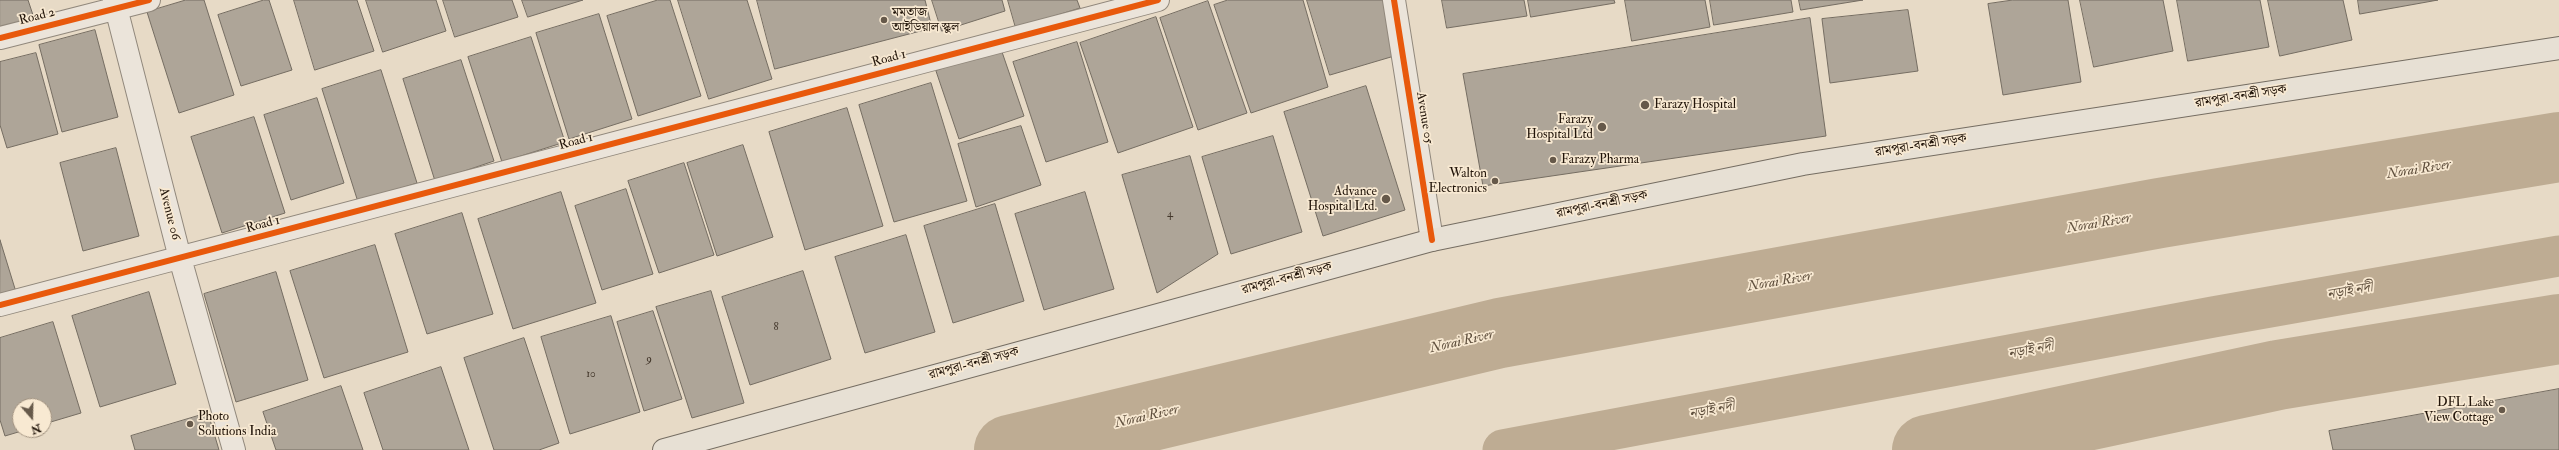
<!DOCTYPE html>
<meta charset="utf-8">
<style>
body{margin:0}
#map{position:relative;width:2559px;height:450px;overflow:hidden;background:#e7dac6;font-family:"IM FELL Double Pica",serif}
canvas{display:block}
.north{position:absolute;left:12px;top:398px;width:40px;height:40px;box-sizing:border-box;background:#f8e9d2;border:1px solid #a29381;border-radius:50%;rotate:160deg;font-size:11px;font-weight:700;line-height:16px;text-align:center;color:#201308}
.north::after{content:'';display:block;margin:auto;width:14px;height:18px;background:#66594a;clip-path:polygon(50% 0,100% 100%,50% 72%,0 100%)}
</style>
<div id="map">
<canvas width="2559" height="450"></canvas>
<div class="north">N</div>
</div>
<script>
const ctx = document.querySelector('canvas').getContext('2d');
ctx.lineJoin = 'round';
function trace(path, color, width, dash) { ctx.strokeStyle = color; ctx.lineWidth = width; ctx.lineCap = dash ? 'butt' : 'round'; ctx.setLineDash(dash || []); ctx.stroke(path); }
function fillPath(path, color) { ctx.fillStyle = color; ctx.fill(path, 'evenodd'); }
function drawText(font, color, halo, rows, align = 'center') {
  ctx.font = font + ' "IM FELL Double Pica","Noto Serif Bengali",serif'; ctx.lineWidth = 3.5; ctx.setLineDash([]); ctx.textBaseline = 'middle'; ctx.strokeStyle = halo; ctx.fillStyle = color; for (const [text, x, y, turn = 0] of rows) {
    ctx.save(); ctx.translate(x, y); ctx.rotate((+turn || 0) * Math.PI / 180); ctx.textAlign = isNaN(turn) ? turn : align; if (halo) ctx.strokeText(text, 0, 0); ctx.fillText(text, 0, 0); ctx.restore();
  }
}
trace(new Path2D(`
 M1503,450L2213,317L2559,256`), '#beac93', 41);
trace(new Path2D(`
 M1009,450L1500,333L2160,213L2559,147
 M1927,450L2278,375L2559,329`), '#beac93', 70);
const building = new Path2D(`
 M0,0H28L35,21L0,32Z
 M186,0H204L234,95L179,113L147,12Z
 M264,0H269L292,70L241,86L218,15Z
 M294,0H357L374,51L315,70Z
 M366,0H436L446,31L383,52Z
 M443,0H512L518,17L455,37Z
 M522,0H583L528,17Z
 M658,0H670L701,96L638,116L607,16Z
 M678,0H747L772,79L709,99Z
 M757,0H925L932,28L775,69Z
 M932,0H1002L1005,11L942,31Z
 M1008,0H1077L1080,8L1016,28Z
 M1228,0H1303L1328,87L1251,113L1214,5Z
 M1307,0H1384L1401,54L1330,75Z
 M1442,0H1524L1527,16L1447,28Z
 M1528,0H1614L1615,3L1531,17Z
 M1625,0H1705L1710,27L1632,41Z
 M1710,0H1791L1793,12L1714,25Z
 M1799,0H1863L1801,10Z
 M2013,0H2068L2081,82L2003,95L1988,4Z
 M2080,0H2163L2173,51L2094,67Z
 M2177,0H2260L2269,47L2188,61Z
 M2268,0H2343L2352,40L2280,56Z
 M2358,0H2438L2360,14Z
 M1208,1L1247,113L1198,130L1160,18Z
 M1908,10L1918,71L1830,83L1822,19Z
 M599,14L632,119L569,139L536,33Z
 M1156,17L1193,127L1118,153L1080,43Z
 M1810,18L1826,136L1483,186L1463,74Z
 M95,30L118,117L62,132L39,45Z
 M531,37L565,142L502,162L468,57Z
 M1077,42L1108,142L1046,162L1013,62Z
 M1001,49L1024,116L959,139L936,71Z
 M36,53L58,134L7,148L0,125V62Z
 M461,60L494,161L435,181L403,79Z
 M381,70L417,183L358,202L322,89Z
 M931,83L967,201L894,222L859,105Z
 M1366,86L1405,210L1323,236L1284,112Z
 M317,98L344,183L291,200L264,115Z
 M847,108L883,226L805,250L769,132Z
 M254,117L285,213L222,233L191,137Z
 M1021,126L1041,185L976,207L958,144Z
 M1273,136L1302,232L1231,254L1202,157Z
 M743,145L773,237L717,256L687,163Z
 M116,148L139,236L83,251L60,163Z
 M1190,156L1218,254L1157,293L1122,175Z
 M684,163L714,255L659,273L628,181Z
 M626,189L653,274L602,290L575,206Z
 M561,192L596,303L513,329L478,219Z
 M1085,192L1114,289L1044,310L1015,214Z
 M995,204L1024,301L953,323L924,226Z
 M462,213L493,314L427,334L395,234Z
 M906,235L935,332L865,353L835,257Z
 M0,240L16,292L0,297Z
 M375,245L408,352L324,378L290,271Z
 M803,271L831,359L750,385L722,297Z
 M276,272L308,380L236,402L204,294Z
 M711,291L744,403L692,418L656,307Z
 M149,292L176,384L100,407L72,316Z
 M653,311L682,399L644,411L617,322Z
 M611,316L640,412L570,434L541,337Z
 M53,322L81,413L44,424V406H20V430H25L5,436L0,420V338Z
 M524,338L559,443L539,450H494L464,358Z
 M441,367L469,450H383L364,393Z
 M341,386L363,450H276L263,412Z
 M2559,389V450H2333L2329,431Z
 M208,413L219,450H135L131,436Z`);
fillPath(building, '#aea598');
trace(building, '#756d62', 1);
const minor = new Path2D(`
 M114,0L180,258L234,450
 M1394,0L1432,240
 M0,38L149,0
 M0,305L1158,0`);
const major = new Path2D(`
 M664,450L1432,240L1803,164L2559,48`);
trace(minor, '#91887c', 24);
trace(major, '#756d62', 24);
trace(minor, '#ebe4da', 22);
trace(major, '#e7e0d4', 22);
trace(new Path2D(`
 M1394,0L1432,240
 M0,38L149,0
 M0,305L1158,0`), '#e8590c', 6);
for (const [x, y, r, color] of [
 [884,20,4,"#66594a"],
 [1645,105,5,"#66594a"],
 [1602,127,5,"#66594a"],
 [1553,160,4,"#66594a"],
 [1495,181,4,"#66594a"],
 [1386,199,5,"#66594a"],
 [2502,410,4,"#66594a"],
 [190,424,4,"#66594a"]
]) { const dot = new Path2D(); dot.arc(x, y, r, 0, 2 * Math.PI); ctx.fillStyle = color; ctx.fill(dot); trace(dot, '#f8e9d2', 1.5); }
drawText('11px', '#44382c', null, [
 ["4",1170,215],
 ["8",776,328],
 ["9",649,360],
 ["10",591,375]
]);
drawText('13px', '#201308', '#f8e9d2', [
 ["মমতাজ",892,13],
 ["আইডিয়াল স্কুল",892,28],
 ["Farazy Hospital",1654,105],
 ["Farazy",1593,120,"right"],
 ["Hospital Ltd",1593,135,"right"],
 ["Farazy Pharma",1561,160],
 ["Walton",1487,174,"right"],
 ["Electronics",1487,189,"right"],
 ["Advance",1377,192,"right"],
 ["Hospital Ltd.",1377,207,"right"],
 ["DFL Lake",2494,403,"right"],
 ["View Cottage",2494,418,"right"],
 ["Photo",198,417],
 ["Solutions India",198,432]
], 'left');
drawText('13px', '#201308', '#f8e9d2', [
 ["Road 2",37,17,-14],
 ["Road 1",889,59,-15],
 ["রামপুরা-বনশ্রী সড়ক",2241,97,-9],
 ["Avenue 05",1424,118,81],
 ["Road 1",576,142,-15],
 ["রামপুরা-বনশ্রী সড়ক",1921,146,-9],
 ["রামপুরা-বনশ্রী সড়ক",1602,205,-12],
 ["Avenue 06",169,214,76],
 ["Road 1",263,225,-15],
 ["রামপুরা-বনশ্রী সড়ক",1287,279,-15],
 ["রামপুরা-বনশ্রী সড়ক",974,364,-15]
]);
drawText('italic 14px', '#5f4f3d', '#f8e9d2', [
 ["Norai River",2419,170,-9],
 ["Norai River",2099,224,-10],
 ["Norai River",1780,282,-10],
 ["নড়াই নদী",2350,292,-10],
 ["Norai River",1462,342,-13],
 ["নড়াই নদী",2031,351,-11],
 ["নড়াই নদী",1712,411,-11],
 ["Norai River",1147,417,-13]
]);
</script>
